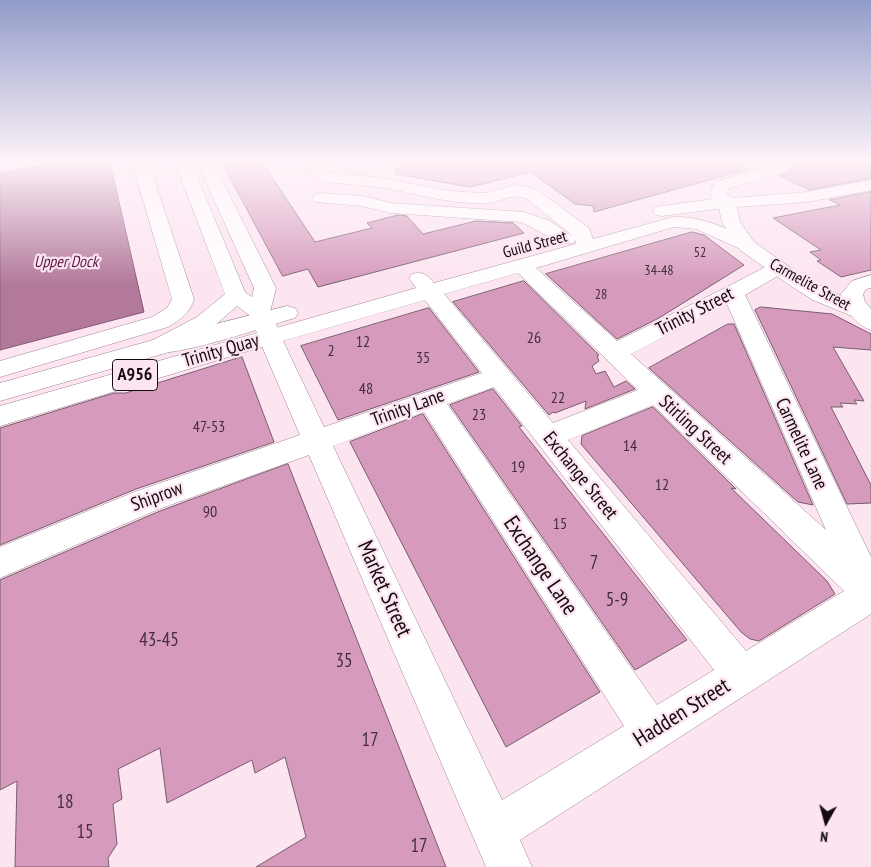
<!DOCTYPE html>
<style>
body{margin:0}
#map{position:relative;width:871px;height:867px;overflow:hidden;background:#fce4f1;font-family:"PT Sans Narrow",sans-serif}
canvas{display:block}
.north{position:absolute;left:801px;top:797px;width:50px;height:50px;-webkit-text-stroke:4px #fce4f1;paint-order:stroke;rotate:187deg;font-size:14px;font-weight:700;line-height:20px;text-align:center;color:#140a10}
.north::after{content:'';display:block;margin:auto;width:18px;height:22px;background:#140a10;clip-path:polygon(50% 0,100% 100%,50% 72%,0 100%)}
</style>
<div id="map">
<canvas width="871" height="867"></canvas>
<div class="north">N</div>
</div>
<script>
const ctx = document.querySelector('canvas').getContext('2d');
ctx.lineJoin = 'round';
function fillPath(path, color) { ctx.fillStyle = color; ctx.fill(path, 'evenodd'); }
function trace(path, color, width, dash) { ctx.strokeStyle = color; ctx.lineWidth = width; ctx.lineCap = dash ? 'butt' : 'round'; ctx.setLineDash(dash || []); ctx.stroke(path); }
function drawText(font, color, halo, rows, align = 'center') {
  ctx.font = font + ' "PT Sans Narrow",sans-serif'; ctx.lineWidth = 4.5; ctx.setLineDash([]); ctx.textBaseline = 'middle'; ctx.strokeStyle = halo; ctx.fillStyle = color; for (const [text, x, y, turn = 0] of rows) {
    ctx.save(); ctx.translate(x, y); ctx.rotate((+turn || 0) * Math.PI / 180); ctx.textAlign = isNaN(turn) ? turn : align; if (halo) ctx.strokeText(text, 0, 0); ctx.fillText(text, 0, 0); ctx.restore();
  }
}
const water = new Path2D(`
 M60,162H110L144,312L0,350V173Z`);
fillPath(water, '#b2799a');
trace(water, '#835871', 1);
const building = new Path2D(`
 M222,162H262L315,242L372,228L367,223L398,215L407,216L423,234L476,221L513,223L524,233L318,287L308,269L283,276Z
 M397,162H747L748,169L594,212L593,206L575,204L531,172L470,187L396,174Z
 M783,162H871V178L809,190L779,175L787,173L790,169L788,164Z
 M871,192V270L841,277L817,261L821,260L810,252L821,250L773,218L840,205L830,200Z
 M692,232L704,235L744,265L659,318L617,339L546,274Z
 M524,281L599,355L597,356L599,361L592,366L596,374L605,371L614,387L626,381L635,389L585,409L586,401L555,413L553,412L549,415L453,302Z
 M761,307L832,314L871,334V350L833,347L864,401L854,400L857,404L840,403L843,407H831L871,485V503L847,504L755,310Z
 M429,308L479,372L338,420L301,346Z
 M728,324H734L813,505L798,502L649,368Z
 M242,357L274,442L136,489L0,545V428L114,393H125Z
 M493,389L522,426L519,427L687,640L635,670L450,405Z
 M653,407L736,489L731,488L827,581L835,594L759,641L750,639L741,632L581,444L582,436Z
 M423,414L600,692L506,747L350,442Z
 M288,464L446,867H256L306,837L285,757L255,773L252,760L167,803L160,748L118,769L122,799L113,804L117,844L108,858L109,867H15L17,781L0,790V580L160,511Z`);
fillPath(building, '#d59abc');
trace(building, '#775d6c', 1);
const minor = new Path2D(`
 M132,162H148L194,299C190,313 180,320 168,327L0,377V361L152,317L167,308L172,299Z
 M303,162H320L329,173L383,178L442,190L464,192L487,193L515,185L529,187L539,191L589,228L593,239L673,217C703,216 728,229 754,242L757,246L754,250L747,252L696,229L674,227L536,268L617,341L725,288L769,265L776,263L783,265L786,269L783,273L745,295L871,557V614L520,840L532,867H486L309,455L159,509L0,578V547L137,491L300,435L258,337L262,332L416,288L409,278L412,274C423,271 427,275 434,283L576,244L575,240L573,243C559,246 536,228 521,222L391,213L362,206L315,202L312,198L315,194L321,193L362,196L391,203L524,212L550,221L574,237L527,199C510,192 503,202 487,203C452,205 418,194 385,188C365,185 344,184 324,182L318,180ZM518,273L638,390L553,423L444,294ZM425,300L482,373L324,427L283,341ZM727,304L826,530L631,354ZM494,387L714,670L657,705L447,404ZM653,405L844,591L746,651L568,440ZM424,412L624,726L502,800L333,446Z
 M780,163L786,165L788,168L786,171L728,189L727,193L736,203L733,207L662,216L656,215L653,211L656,207L662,206L713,199L710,194L714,182Z
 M871,275V288L866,289L863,294L865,302L871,309V330C857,326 844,308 841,294L852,281Z
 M287,306L295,308L298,313L295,318C267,326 175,358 153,352L149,346L153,340Z`);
const major = new Path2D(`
 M175,162H191L245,292L252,297L254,288L197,162H213L276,288L270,312L282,337L278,342L0,426V406L257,333L249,315L237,306L213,327L169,352L0,401V383L153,340L197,317L225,294Z
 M871,180V190L807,202L737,207L740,222L754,242L805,278L829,290L871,309V324L813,300L791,286L740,250L722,222L718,203L721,199L807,192Z`);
trace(minor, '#a18594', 1);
trace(major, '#a18594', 1);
fillPath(minor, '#fff');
fillPath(major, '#fff');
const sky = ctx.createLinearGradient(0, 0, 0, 284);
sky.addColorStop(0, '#929cc9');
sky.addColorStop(0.57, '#fef3f9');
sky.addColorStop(1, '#fef3f900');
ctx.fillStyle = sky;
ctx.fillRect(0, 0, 871, 284);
drawText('14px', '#442e3b', null, [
 ["52",700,253],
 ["34-48",659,271],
 ["28",601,295]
]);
drawText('16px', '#140a10', '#fce4f1', [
 ["Guild Street",535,245,-15],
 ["Carmelite Street",810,285,29]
]);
drawText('italic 16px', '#5b1745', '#fce4f1', [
 ["Upper Dock",66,262]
]);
drawText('16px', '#442e3b', null, [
 ["26",534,338],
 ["12",363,342],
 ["2",331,351],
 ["35",423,358],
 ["48",366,389],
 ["22",558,398],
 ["23",479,415],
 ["47-53",209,427],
 ["14",630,446],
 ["19",518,467],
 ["12",662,485],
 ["90",210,512],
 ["15",560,524]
]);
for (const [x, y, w] of [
 [135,375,45]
]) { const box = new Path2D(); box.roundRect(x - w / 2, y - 15.5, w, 31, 4); ctx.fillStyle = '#fce4f1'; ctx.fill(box); trace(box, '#140a10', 1); }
drawText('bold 18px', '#140a10', null, [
 ["A956",135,375]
]);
drawText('19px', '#140a10', '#fce4f1', [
 ["Trinity Street",695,312,-27],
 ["Trinity Quay",221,351,-16],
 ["Trinity Lane",408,408,-20],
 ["Stirling Street",695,430,43],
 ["Carmelite Lane",801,444,65],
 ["Exchange Street",580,476,51],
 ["Shiprow",157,497,-20]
]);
drawText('19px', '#442e3b', null, [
 ["7",594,564],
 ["5-9",617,601],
 ["43-45",159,641],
 ["35",344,662],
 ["17",370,741],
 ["18",65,803],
 ["15",85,833],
 ["17",419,847]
]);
drawText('22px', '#140a10', '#fce4f1', [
 ["Exchange Lane",540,566,56],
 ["Market Street",384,589,66],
 ["Hadden Street",682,713,-32]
]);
</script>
